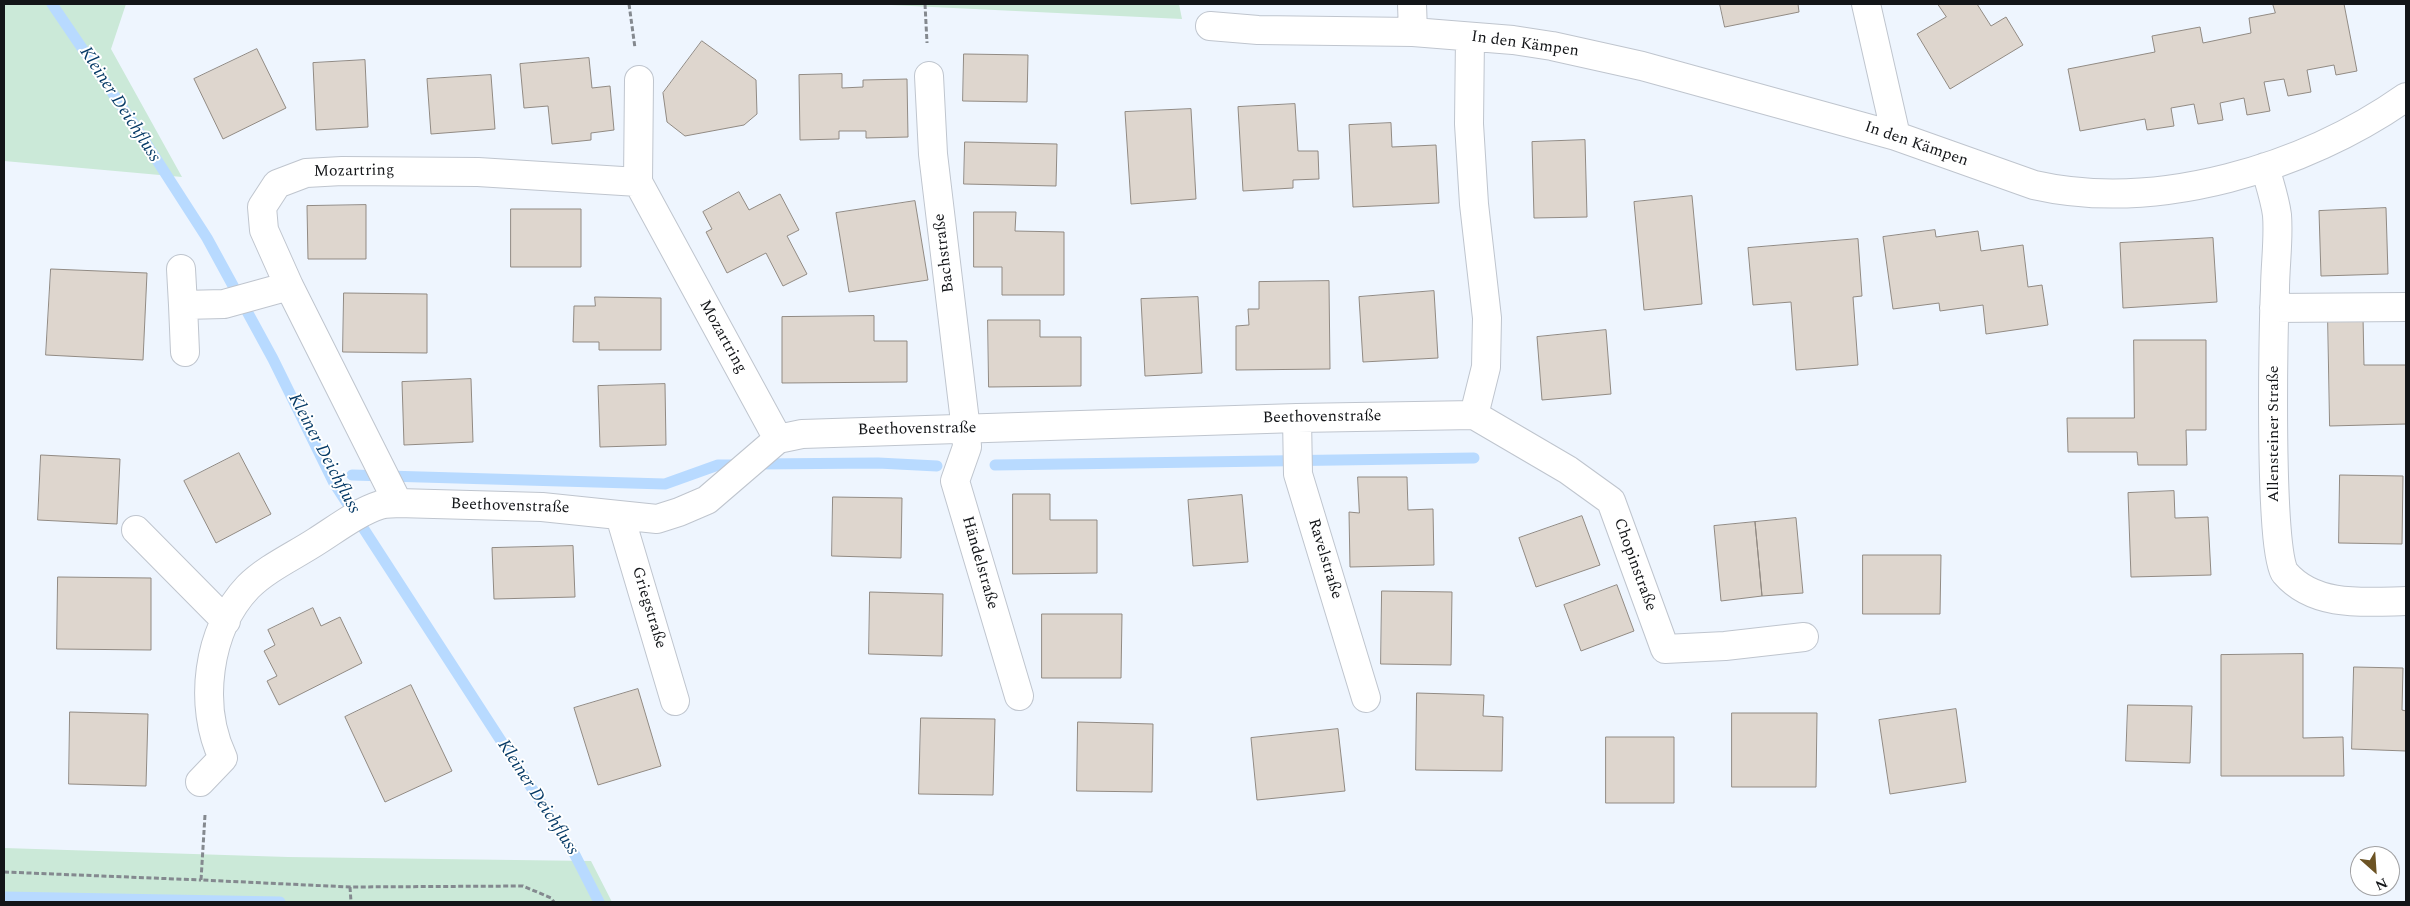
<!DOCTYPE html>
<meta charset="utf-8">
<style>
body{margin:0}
#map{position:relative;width:2410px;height:906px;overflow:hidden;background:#eef5fe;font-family:Spectral,serif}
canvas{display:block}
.frame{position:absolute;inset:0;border:5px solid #131518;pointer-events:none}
.north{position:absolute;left:2350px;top:846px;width:50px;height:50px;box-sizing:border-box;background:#fff;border:1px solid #a1a1a3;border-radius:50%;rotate:154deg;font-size:14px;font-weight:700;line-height:20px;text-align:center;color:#131518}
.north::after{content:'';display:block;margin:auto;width:18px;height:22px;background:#6c5324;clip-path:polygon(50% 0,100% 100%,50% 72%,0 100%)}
</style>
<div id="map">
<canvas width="2410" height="906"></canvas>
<div class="frame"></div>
<div class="north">N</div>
</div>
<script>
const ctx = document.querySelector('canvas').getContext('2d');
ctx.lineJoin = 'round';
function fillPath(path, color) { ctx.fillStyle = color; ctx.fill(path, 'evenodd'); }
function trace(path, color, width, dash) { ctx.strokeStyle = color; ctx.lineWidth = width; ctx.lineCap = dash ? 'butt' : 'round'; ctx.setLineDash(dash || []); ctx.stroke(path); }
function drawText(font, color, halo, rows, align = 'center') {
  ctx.font = font + ' Spectral,serif'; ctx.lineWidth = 4; ctx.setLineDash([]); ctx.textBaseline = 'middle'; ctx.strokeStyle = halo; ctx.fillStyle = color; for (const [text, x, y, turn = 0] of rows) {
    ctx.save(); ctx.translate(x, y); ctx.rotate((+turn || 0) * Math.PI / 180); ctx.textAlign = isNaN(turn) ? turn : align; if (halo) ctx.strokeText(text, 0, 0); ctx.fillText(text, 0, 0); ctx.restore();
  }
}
fillPath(new Path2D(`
 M4,4H183H126L111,49L182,177L4,161Z
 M870,4H1179L1182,19Z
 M4,848L288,857L591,861L612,902H4Z`), '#cbe9d8');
trace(new Path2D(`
 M52,4L133,123L207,238L273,359L334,483L575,855L599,902
 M757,464L878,463L937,466
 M995,465L1474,458
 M352,475L665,484L718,465H741
 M4,897L280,902`), '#b8daff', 11);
const building = new Path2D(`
 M1720,4H1798L1799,12L1725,27Z
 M1938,4H1977L1991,26L2006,17L2023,45L1950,89L1917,34L1946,17Z
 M2273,4H2344L2357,71L2336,75L2334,65L2307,70L2311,92L2288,96L2284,79L2264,82L2270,111L2247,115L2244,98L2220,103L2223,120L2198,124L2194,104L2171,108L2174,126L2147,130L2145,119L2080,131L2068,69L2155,52L2152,36L2200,27L2203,43L2251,33L2249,18L2275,13Z
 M702,41L756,80L757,114L744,125L685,136L667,122L663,93Z
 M257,49L286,108L223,139L194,79Z
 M964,54L1028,55L1027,102L963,101Z
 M589,58L592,88L610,86L614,130L591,133V140L552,144L548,106L524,108L520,64Z
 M365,60L368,127L316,130L313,63Z
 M842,74V88L863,87V80L907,79L908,137L866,138V131H839V139L800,140L799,75Z
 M491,75L495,129L431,134L427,79Z
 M1295,104L1298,151H1318L1319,179L1293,180V188L1243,191L1238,107Z
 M1191,109L1196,199L1131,204L1125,112Z
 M1391,123L1392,147L1436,145L1439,203L1353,207L1349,125Z
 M1585,140L1587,217L1534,218L1532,142Z
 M965,142L1057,144L1056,186L964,184Z
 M739,192L749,210L780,194L799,230L787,236L807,274L783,286L766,253L727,273L706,232L712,229L703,212Z
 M1692,196L1702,304L1644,310L1634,202Z
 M915,201L928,280L849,292L836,213Z
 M366,205V259H308L307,206Z
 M2386,208L2388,274L2321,276L2319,211Z
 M511,209H581V267H511Z
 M974,212H1016L1015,231L1064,232V295H1002V267H974Z
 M1935,230L1936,237L1978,231L1981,251L2023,245L2028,287L2042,285L2048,325L1986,334L1983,305L1940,311L1939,303L1893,309L1883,237Z
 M2213,238L2217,302L2123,308L2120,243Z
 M1858,239L1862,296L1853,297L1858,365L1796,370L1791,302L1753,305L1748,248Z
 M51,269L147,273L143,360L46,355Z
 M1329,281L1330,369L1236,370V326L1249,325L1248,309H1259V282Z
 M1434,291L1438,358L1363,362L1359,297Z
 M344,293L427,294V353L343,352Z
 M595,297L661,298V350H599V342H573L574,306H595Z
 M1198,297L1202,373L1145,376L1141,299Z
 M874,316V341H907V382L782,383V317Z
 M2328,317H2363L2364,365H2406V424L2330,426Z
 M988,320H1040V337H1081V386L989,387Z
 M1606,330L1611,394L1542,400L1537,337Z
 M2134,340H2206V430H2186L2187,465H2138L2137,452H2068L2067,418H2134Z
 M471,379L473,442L404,445L402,382Z
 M665,384L666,445L600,447L598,386Z
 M239,453L271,514L216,543L184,481Z
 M41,455L120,459L117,524L38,520Z
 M2340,475L2403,476L2402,544L2339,543Z
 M1358,477H1407L1408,510L1433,509L1434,565L1350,567L1349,512L1359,513Z
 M2174,491L2175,518L2208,517L2211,575L2131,577L2128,493Z
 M1013,494H1050V520H1097V573L1013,574Z
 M1242,495L1248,562L1193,566L1188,500Z
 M833,497L902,498L901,558L832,556Z
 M1582,516L1600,565L1536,587L1519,538Z
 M1796,518L1803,593L1762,596L1755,522Z
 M1755,522L1762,596L1721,601L1714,526Z
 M573,546L575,597L494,599L492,548Z
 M1863,555H1941L1940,614H1863Z
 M58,577L151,578V650L57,649Z
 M1617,585L1634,631L1581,651L1564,605Z
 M1382,591L1452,592L1451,665L1381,664Z
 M870,592L943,594L942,656L869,654Z
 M313,608L321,626L340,617L362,663L279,705L267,681L277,676L264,651L275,645L268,630Z
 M1042,614H1122L1121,678H1042Z
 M2303,654V738L2343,737L2344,776H2221V655Z
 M2354,667L2403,668L2402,710L2406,711V751L2352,749Z
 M411,685L452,771L385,802L345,717Z
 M638,689L661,766L598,785L574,708Z
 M1417,693L1484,695L1483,716L1503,717L1502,771L1416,770Z
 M2128,705L2192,706L2190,763L2126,761Z
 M1956,709L1966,782L1890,794L1879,720Z
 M70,712L148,714L146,786L69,784Z
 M1732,713H1817L1816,787H1732Z
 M921,718L995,719L993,795L919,794Z
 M1078,722L1153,724L1152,792L1077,791Z
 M1338,729L1345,791L1257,800L1251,738Z
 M1606,737H1674V803H1606Z`);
fillPath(building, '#ded6ce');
trace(building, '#918a83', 1);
const minor = new Path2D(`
 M1412,4L1413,32
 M1866,4L1896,136
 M1210,26L1258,30L1413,32L1513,40L1552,46L1642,66L1896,136L2034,185C2157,213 2305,168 2406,97
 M929,76L933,154L966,430L967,447L955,481L1019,696
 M2265,167C2269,182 2275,199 2277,215C2279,239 2275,266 2275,290C2273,329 2269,553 2285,573C2315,608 2366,602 2406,601
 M638,182L639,80
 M181,269L183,305
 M2274,308L2406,307
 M185,352L183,305L224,304L289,286
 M1474,415L1568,470L1611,501L1665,649L1725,646L1804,637
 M1297,418L1298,474L1366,698
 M398,503L289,286L264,230L262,207L277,184L306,173L342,171L478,172L638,182L778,439
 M620,516L675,701
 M136,530L226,621
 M200,782L223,758C198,706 207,630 248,587C267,568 294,556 317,541C336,529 358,512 380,505C385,503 392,504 398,503L542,507L657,519L679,512L707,500L778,439L802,434L1297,418L1474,415L1486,367L1487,318L1474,204L1469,124L1470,37`);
trace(minor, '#bfc5ce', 30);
trace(new Path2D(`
 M629,4L635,48
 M925,4L927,43
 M205,815L201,880L350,887L523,886L551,898L554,902
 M4,872L201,880
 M350,887L351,902`), '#84898f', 3, [5, 2.5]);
trace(minor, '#fff', 28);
drawText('16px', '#131518', '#fff', [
 ["In den Kämpen",1525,45,8],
 ["In den Kämpen",1916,145,19],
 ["Mozartring",354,172,-1],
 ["Bachstraße",945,253,-97],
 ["Mozartring",722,337,61],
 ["Beethovenstraße",1322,418,-1],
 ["Beethovenstraße",917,430,-1],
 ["Allensteiner Straße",2275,434,-90],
 ["Beethovenstraße",510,507,2],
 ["Ravelstraße",1324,559,73],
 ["Händelstraße",979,563,74],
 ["Chopinstraße",1634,565,70],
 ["Griegstraße",648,608,73]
]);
drawText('italic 18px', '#063a66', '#fff', [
 ["Kleiner Deichfluss",119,105,57],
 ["Kleiner Deichfluss",323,454,62],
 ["Kleiner Deichfluss",537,798,57]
]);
</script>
